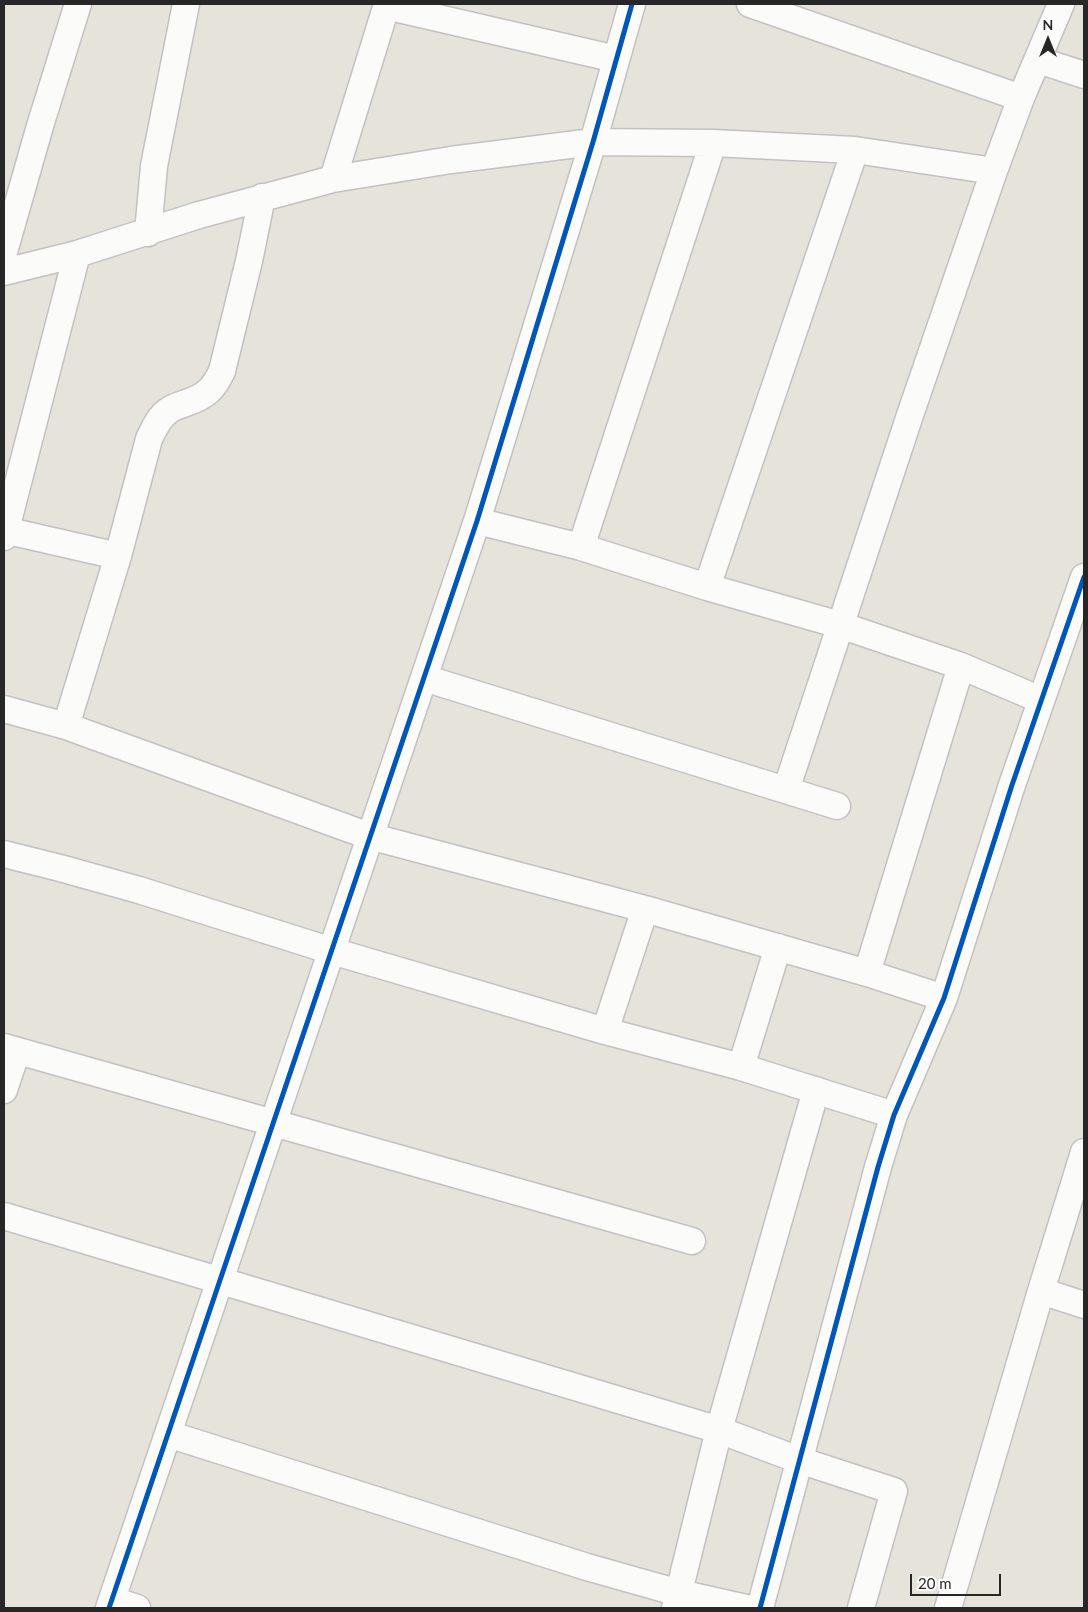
<!DOCTYPE html>
<style>
body{margin:0}
#map{position:relative;width:1088px;height:1612px;overflow:hidden;background:#e6e3db;font-family:Lato,sans-serif}
canvas{display:block}
.frame{position:absolute;inset:0;border:5px solid #272727;pointer-events:none}
.north{position:absolute;left:1023px;top:15px;width:50px;height:50px;-webkit-text-stroke:4px #fff;paint-order:stroke;rotate:0deg;font-size:14px;font-weight:700;line-height:20px;text-align:center;color:#272727}
.north::after{content:'';display:block;margin:auto;width:18px;height:22px;background:#272727;clip-path:polygon(50% 0,100% 100%,50% 72%,0 100%)}
.scale{position:absolute;left:910px;top:1574px;width:91px;height:22px;box-sizing:border-box;border:2px solid #272727;border-top:0;padding-left:6px;font-size:15px;line-height:18px;white-space:nowrap;color:#272727;-webkit-text-stroke:4px #fff;paint-order:stroke}
</style>
<div id="map">
<canvas width="1088" height="1612"></canvas>
<div class="frame"></div>
<div class="north">N</div>
<div class="scale">20 m</div>
</div>
<script>
const ctx = document.querySelector('canvas').getContext('2d');
ctx.lineJoin = 'round';
function trace(path, color, width, dash) { ctx.strokeStyle = color; ctx.lineWidth = width; ctx.lineCap = dash ? 'butt' : 'round'; ctx.setLineDash(dash || []); ctx.stroke(path); }
const minor = new Path2D(`
 M750,4L1021,98
 M386,6L616,59
 M1038,60L1084,75
 M333,179L387,4
 M148,233L154,166L186,4
 M4,252L40,126L78,4
 M4,272L77,254L199,215L333,179L451,160L593,142L713,143L855,150L994,171
 M477,521L581,547L707,587L840,625L961,666L1041,700
 M4,530L118,556
 M4,537L77,254
 M581,547L713,143
 M707,587L855,150
 M424,678L837,806
 M4,709L66,726L369,836L645,909L867,973L944,998
 M66,726L118,556L149,439C154,429 158,418 168,411C173,407 180,405 186,403C206,396 213,390 222,371L249,261L262,197
 M786,790L910,415L994,171L1021,98L1061,4
 M4,854L60,868L139,890L332,951L605,1031L741,1067L894,1115
 M867,973L961,666
 M605,1031L645,909
 M4,1047L692,1241
 M741,1067L778,947
 M4,1090L17,1051
 M4,1216L719,1430L799,1460L894,1491L861,1608
 M1041,1291L1084,1305
 M168,1434L587,1567L679,1593L746,1608
 M112,1600L137,1608
 M109,1608L477,521L593,142L632,4
 M675,1608L719,1430L816,1090
 M760,1608L878,1167L894,1115L944,998L1012,785L1084,577
 M948,1608L1041,1291L1084,1152`);
trace(minor, '#c3c1c2', 29);
trace(minor, '#fbfbfa', 26);
trace(new Path2D(`
 M109,1608L477,521L593,142L632,4
 M760,1608L878,1167L894,1115L944,998L1012,785L1084,577`), '#0057b8', 5);
</script>
